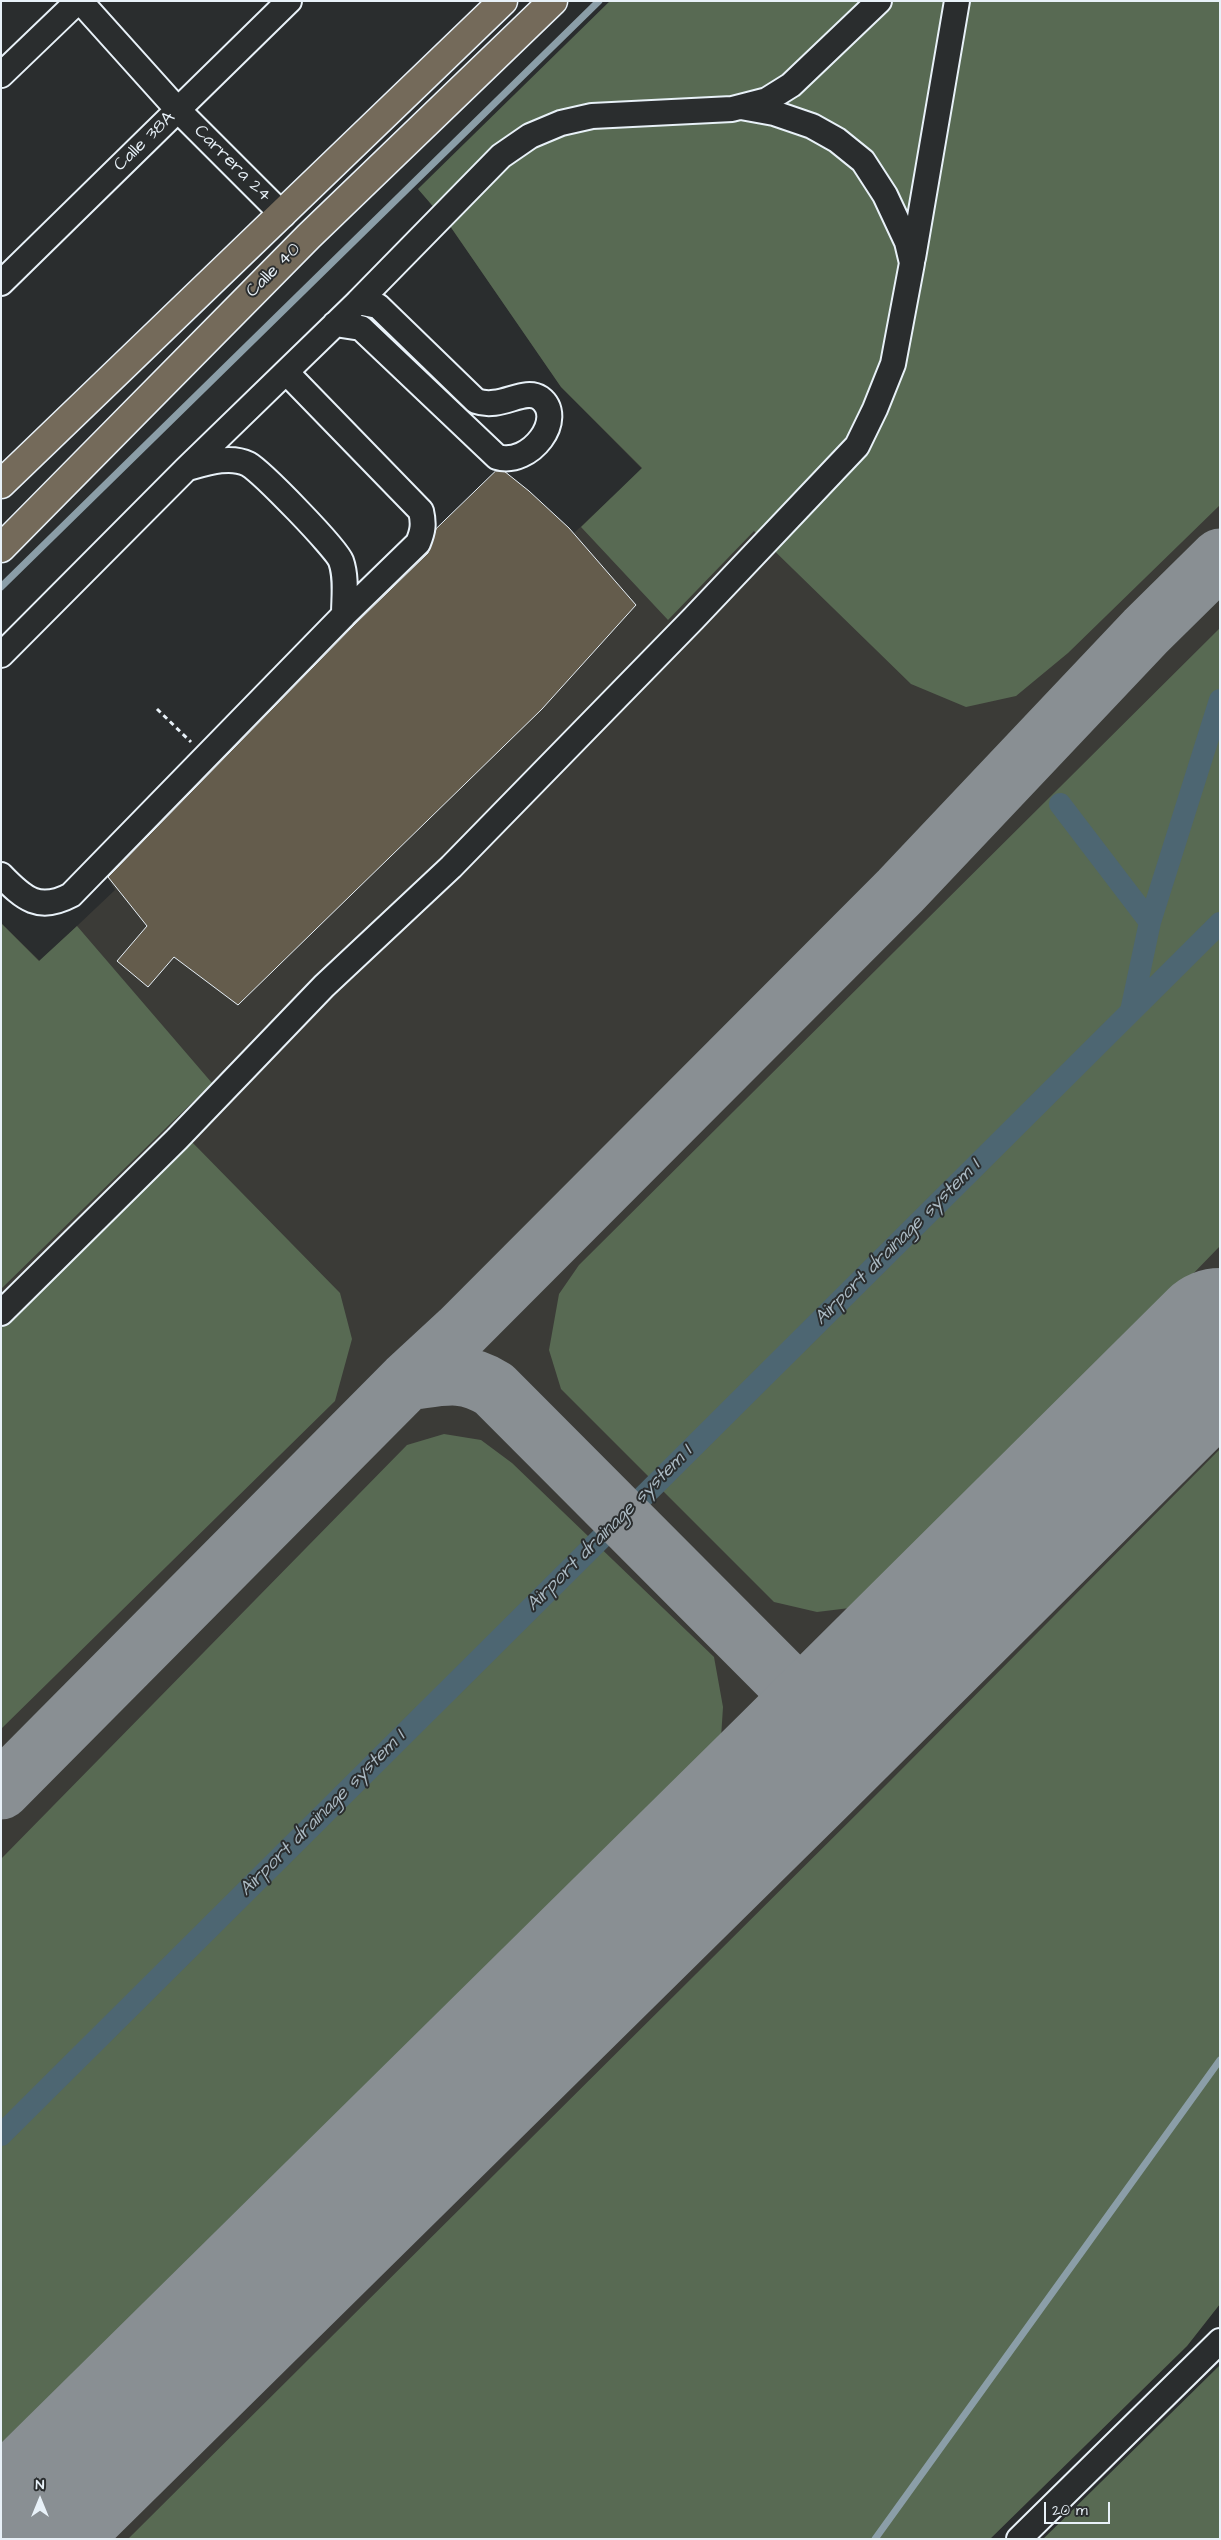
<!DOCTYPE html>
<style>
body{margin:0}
#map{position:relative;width:1221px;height:2540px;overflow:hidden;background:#2a2d2e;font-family:"Architects Daughter",sans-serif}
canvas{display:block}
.frame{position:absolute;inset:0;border:2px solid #e8f1f8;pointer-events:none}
.north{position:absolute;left:15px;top:2475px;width:50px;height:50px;-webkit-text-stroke:4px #2a2d2e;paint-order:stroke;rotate:0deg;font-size:14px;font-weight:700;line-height:20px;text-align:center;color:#e8f1f8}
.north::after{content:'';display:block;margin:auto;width:18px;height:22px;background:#e8f1f8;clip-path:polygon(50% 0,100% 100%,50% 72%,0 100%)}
.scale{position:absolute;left:1044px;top:2502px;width:66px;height:22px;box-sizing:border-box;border:2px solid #e8f1f8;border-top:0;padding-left:6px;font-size:15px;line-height:18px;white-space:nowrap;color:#e8f1f8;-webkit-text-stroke:4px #2a2d2e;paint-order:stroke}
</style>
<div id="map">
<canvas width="1221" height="2540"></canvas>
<div class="frame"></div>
<div class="north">N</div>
<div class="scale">20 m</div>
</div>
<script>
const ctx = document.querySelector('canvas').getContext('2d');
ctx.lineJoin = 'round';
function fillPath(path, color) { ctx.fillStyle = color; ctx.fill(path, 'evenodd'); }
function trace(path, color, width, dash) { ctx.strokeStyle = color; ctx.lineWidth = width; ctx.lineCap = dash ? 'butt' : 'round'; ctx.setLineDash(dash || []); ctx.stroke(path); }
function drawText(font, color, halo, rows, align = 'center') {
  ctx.font = font + ' "Architects Daughter",sans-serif'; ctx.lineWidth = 4; ctx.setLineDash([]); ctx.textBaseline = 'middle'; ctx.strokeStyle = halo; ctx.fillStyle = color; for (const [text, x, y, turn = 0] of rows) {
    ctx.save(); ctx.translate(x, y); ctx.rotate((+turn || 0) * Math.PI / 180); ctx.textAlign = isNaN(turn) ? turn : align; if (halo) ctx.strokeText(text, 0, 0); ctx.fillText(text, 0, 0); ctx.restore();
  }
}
fillPath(new Path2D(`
 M610,1H1220V2304L1187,2346L990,2539H1V923L40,961L115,890L102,869L333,629L499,468L529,491L574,533L642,469L561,387L450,226L418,189Z`), '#3b3b37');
fillPath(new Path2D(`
 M610,1H1220V505L1068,653L1016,696L966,707L911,684L754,531L668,620L581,527L642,468L561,387L450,226L418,189Z
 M1220,628V1246L902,1574L866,1606L817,1612L774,1602L561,1389L549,1350L559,1294L579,1265Z
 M1,923L39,961L77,926L212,1083L1,1289Z
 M190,1140L340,1293L352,1339L335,1401L1,1729V1328Z
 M444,1434L481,1440L512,1463L714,1657L723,1707L721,1738L706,1777L194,2275L1,2473V1859L407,1445Z
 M1220,1449V2304L1187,2346L990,2539H128L886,1785Z
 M1220,2365V2539H1043Z`), '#586a53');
trace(new Path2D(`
 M1,587L599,1
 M875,2539L1220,2060`), '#8b9ea8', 7);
trace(new Path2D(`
 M1060,804L1150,922L1131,1011
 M1150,922L1220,700
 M1,2135L1220,923`), '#4d6672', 22);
trace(new Path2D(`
 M407,1381C441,1377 462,1369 494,1389L788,1684C804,1712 800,1738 791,1768
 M788,1684C823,1697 838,1699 874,1685
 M1,1790L407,1381L460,1332L900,891L1146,631L1220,558`), '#898f93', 59);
trace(new Path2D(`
 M9,2539L791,1768L1220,1342`), '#898f93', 148);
const building = new Path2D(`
 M496,471H504L529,491L569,528L636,605L542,709L238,1005L174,957L148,987L117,961L147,926L108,877L354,625L428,553L436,529Z`);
fillPath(building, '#645c4c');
trace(building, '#e8f1f8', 1);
const minor = new Path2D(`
 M80,1L178,110L283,215
 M1,75L78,1
 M913,258L957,1
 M1,283L289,1
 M335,324L361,328L497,457C530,467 567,418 540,398C524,387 501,410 476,401L378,306L358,302
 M188,468C206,463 230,455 248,464C262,472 336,548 341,561C347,578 344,598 344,615
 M1,655L186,469L358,302L501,156L530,136L561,123L592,116L732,109L767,100L791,85L879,1
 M1,875C24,899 39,912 71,895L344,615L418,543C423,531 424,524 421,511L286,372
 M1,1313L177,1139L324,986L451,867L693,619L857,446L875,409L893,364L912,263L907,242L885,195L863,161L837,140L812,126L774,113L741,107
 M1019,2539L1220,2341`);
const major = new Path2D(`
 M1,484L503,1
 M1,548L309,236L553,1`);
trace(minor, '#e8f1f8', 28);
trace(major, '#e8f1f8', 31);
trace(new Path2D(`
 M157,709L191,742`), '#e8f1f8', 3, [5, 4]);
trace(minor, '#2a2d2e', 24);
trace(major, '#746a5a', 28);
drawText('18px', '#e8f1f8', '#2a2d2e', [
 ["Calle 38A",145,142,-44],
 ["Carrera 24",232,164,45],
 ["Calle 40",274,271,-45]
]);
drawText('italic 19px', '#aab9c2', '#2a2d2e', [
 ["Airport drainage system I",898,1243,-45],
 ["Airport drainage system I",610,1529,-45],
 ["Airport drainage system I",323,1814,-45]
]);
</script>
